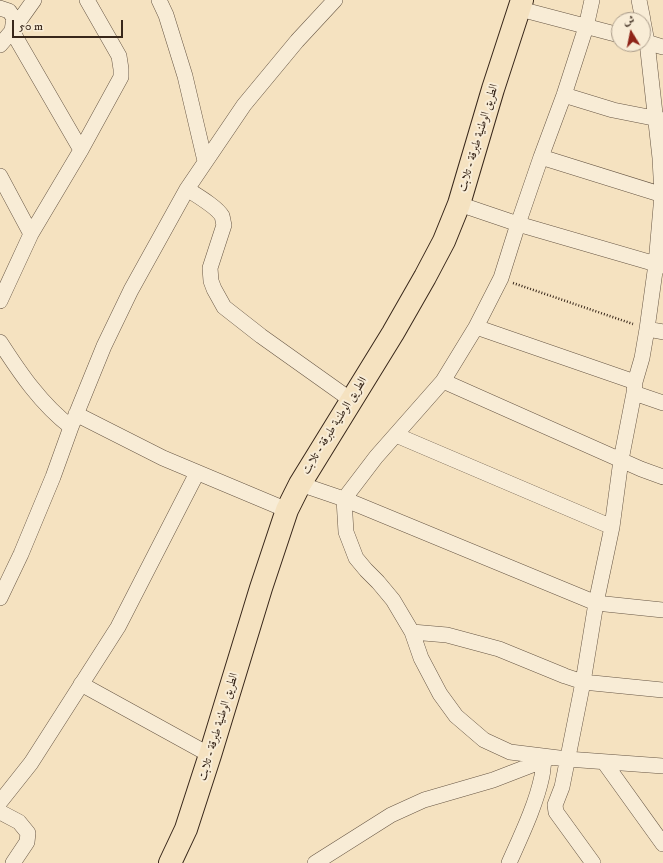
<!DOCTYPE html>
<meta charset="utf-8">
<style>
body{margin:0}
#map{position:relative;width:663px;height:863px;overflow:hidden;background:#f5e2c0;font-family:"IM FELL DW Pica",Amiri,serif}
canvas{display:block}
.north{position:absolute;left:611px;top:12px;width:40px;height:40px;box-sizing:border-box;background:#f8ecd6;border:1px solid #ab9d8b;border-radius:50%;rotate:350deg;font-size:11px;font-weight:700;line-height:16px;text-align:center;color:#38271a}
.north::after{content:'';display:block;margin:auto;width:14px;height:18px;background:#8f2418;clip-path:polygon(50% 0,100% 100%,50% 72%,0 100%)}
.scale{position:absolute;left:12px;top:20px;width:111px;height:18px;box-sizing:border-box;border:2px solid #38271a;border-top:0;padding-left:5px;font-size:12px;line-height:14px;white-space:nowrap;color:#38271a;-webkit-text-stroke:3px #f8ecd6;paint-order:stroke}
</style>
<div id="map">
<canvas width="663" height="863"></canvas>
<div class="north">ش</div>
<div class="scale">50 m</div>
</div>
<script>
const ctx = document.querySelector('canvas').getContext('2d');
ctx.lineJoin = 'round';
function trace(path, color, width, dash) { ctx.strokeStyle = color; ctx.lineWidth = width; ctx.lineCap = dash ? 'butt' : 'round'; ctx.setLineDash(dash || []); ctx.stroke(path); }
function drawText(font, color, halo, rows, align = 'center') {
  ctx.font = font + ' "IM FELL DW Pica",Amiri,serif'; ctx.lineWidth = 4; ctx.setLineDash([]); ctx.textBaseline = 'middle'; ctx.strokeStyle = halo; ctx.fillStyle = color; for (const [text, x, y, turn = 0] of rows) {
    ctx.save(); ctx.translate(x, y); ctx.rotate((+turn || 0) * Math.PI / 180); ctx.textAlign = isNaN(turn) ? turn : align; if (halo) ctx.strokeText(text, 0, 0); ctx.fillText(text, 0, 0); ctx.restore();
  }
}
const minor = new Path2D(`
 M159,0L166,15L185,76L205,161
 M592,0L586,27L564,95L541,157L518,224L501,278L476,327L443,381L376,457L344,499L346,532L356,558L366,570L378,582L393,600L412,632L421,658L440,694L456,716L484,740L510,752L567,759L663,766
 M639,0L643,20
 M0,8L9,11L14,18L12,31L81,150
 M520,9L619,35
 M643,41L663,47
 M0,45L12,31L34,0
 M564,95L613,110L663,120
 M541,157L663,195
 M0,176L31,234
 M187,189C196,195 217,207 222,216C223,219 223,222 224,225L210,268L211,281L214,289L224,307L261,336L351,400
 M459,204L518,224L663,266
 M0,301L31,234L81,150L121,77V69L119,56L87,0
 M476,327L635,382
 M647,329L663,332
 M0,342C20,373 41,404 71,427
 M443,381L641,469L663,477
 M634,393L663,403
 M76,414L163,458L287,510
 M396,435L612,527
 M300,484L344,499L596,603L663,610
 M0,598L21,554L53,477L71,427L104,346L131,290L187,189L244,105L297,41L335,0
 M412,632L447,635L499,649L565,676L583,682L663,690
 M81,684L210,755
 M604,762L663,844
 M0,802L31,763L118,627L197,473
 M0,812L19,822L28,833L27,842L13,863
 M315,863L391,815L424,800L493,780L550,758
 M509,863C521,836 536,805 542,776C543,771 543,766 544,761
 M593,863L556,812L555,805L562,787L583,682L596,603L612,527L621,460L634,393L635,382L642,358L647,329L656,264L662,195L660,158L647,42L643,21`);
const primary = new Path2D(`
 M170,863L186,829L210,755L261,588L287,510L300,484L393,333L425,277L444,241L459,204L493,89L522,0`);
trace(minor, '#675644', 16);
trace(primary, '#38271a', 24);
trace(new Path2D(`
 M513,283L633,324`), '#38271a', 2.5, [1, 2]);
trace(minor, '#f8ecd6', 15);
trace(primary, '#f5e2c0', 22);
drawText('12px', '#38271a', '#f8ecd6', [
 ["الطريق الوطنية طبرقة - تلابت",479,138,-73],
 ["الطريق الوطنية طبرقة - تلابت",335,426,-58],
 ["الطريق الوطنية طبرقة - تلابت",219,727,-73]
]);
</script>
